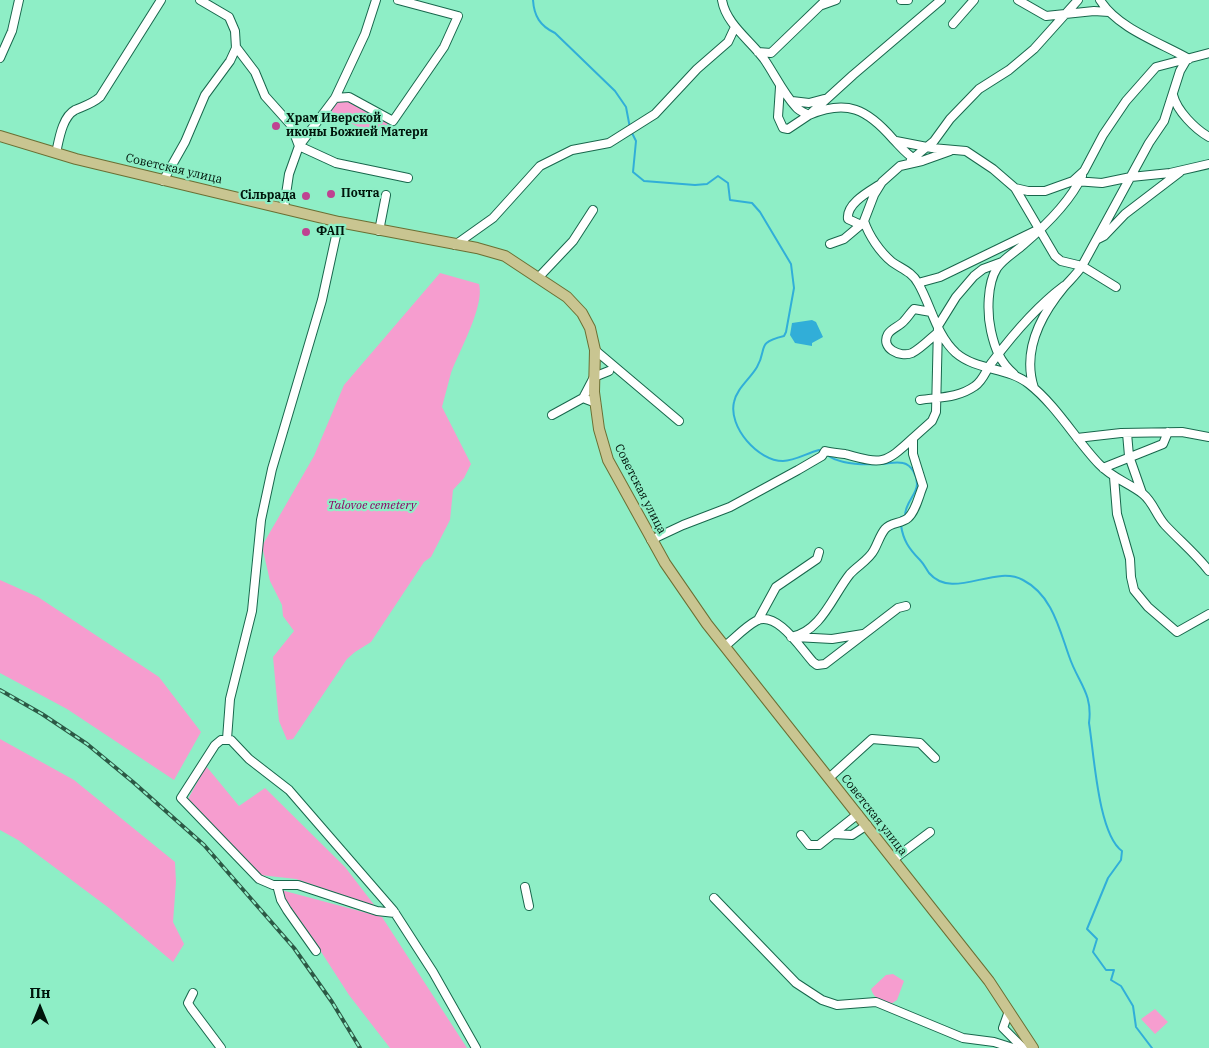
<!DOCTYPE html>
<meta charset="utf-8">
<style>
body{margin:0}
#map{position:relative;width:1209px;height:1048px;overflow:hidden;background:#8eeec6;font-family:"IBM Plex Serif",serif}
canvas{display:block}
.north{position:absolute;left:15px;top:983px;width:50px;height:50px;-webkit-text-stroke:4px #8eeec6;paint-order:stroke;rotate:0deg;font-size:14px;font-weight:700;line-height:20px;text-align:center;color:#00150b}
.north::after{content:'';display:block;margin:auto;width:18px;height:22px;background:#00150b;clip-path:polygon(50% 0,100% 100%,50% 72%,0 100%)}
</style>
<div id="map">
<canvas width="1209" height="1048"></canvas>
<div class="north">Пн</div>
</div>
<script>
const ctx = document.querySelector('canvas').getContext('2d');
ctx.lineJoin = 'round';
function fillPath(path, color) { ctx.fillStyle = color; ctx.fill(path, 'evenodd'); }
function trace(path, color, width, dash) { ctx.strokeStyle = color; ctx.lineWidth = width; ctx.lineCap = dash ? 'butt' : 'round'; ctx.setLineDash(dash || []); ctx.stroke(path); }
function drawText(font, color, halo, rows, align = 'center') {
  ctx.font = font + ' "IBM Plex Serif",serif'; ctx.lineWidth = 4.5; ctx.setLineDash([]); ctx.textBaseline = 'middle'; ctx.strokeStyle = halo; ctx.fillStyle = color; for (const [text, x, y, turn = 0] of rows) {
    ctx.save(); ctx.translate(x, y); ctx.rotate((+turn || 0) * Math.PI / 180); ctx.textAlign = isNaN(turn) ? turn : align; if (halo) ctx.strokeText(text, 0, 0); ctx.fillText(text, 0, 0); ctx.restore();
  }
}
fillPath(new Path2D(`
 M348,99L389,121L380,138L329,112L337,100Z
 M440,273L479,284C485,306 459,351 451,373C448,384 445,396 442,407L471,464L464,478L453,490L450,520L431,557L424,562L371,642L355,652L347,659L293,739L287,740L279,721L273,657L294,631L283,616L282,605L270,581L262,546L314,456L344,385Z
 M0,580L38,597L159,677L201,732L174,780L67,709L0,673Z
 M0,739L74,780L175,862L176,882L173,922L184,944L173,962L109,908L18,840L0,830Z
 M206,766L239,806L265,788L345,867L375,906L296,879L260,875L188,799Z
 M281,890L382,917L467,1048H390L349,995L307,930L285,901Z
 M893,974L904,981L897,1000L891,1004C882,1002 874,999 871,989L886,975Z
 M1155,1009L1168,1022L1155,1034L1141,1019Z`), '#f69dcf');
fillPath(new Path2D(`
 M812,320L816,322L823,337L812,343V346L795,343L790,335L792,323Z`), '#31aed8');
trace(new Path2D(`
 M533,0C534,16 540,26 555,33L615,91L626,107L630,128
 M632,133L636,141L633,172L644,181L695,185L707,184L718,176L728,183L730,200L752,203L760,212L791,264L794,288L786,332L784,336C755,343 768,348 757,367C750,379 737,388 734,402C728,427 758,461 783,461C795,461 807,453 819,450L823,452
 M827,455C841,465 862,465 879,464C887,464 895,461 903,463C912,465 917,476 917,484C917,495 905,502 905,516L901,517V520
 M901,525C903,540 909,549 920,560C924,564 926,569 929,573C953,601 994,564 1023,580C1052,595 1059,628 1069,656C1078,683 1093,693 1089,723C1094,753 1098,834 1122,851L1121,860L1108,878L1087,929L1097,939L1093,952L1106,970H1114L1111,980L1121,986L1133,1006L1136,1027L1152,1048`), '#31aed8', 2);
const minor = new Path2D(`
 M722,0C726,24 750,40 764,59C775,75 783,93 796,107C799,111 805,113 809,115C847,99 867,109 893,139C900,146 907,155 916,160L922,161L950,151
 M901,0H908
 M1018,0L1046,16L1094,11L1109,12
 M1100,0C1117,28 1161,43 1189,59
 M822,5L836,0
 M953,24L974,0
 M236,47L255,72L265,96L291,125L299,146L336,163L408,178
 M758,52L771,53L826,0
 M0,58L12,31L19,0
 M780,87L778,117L783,128L788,129L809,115L853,75L941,0
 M1173,95C1177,111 1195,129 1209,137
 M335,98L349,97L393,121L444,47L458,16L398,0
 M792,101L809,103L824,99
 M896,141L932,148L966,151L993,169L1015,188L1028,191H1045L1073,181L1084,171L1103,135L1126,101L1156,67L1209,53
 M56,153C59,140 62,117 75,110C84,106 92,104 100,97L161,0
 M911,160L934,141L950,119L979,89L1009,70L1034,49L1078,0
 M922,161L900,166L882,182L874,195L864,221C869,236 880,252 892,262C902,269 912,272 918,283C931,305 936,335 956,353C977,371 1008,367 1029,384C1056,405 1076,440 1099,464C1112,478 1129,483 1143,494C1153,502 1156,515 1165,525C1180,541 1196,554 1209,571
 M163,181L185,142L205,95L230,61L236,48L235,31L229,17L200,0
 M1075,181L1102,183L1131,177L1170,173L1209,164
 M1015,188L1055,256L1061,261L1082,266L1149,143L1164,121L1180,71L1187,59
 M284,208L289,174L299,146L335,98L365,34L376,0
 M861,225L848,219C846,204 868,192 879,185
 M379,231L386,195
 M1098,239L1104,236L1125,214L1180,172
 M830,244L844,239L863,223
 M455,245L493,218L540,166L572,150L609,143L655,114L697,69L728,42L735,27
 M538,278L573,241L593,210
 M918,283L940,277L1035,231
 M931,312L914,309C910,313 908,317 904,321C900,326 892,328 888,334C880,348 900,358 912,353C920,349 930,339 937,333
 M595,350L679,421
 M1014,374C1000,362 995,349 991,331C987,313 987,284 997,268C1003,259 1015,252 1023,245C1044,227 1070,202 1082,176
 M1034,388C1022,351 1040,316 1064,287C1070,280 1076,275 1082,266L1116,287
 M583,398L594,377L609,371
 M920,400C940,397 958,398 975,386C984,380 986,369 993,361C1014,333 1036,307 1064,286
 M552,415L583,398L596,403
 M1127,433L1129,456L1142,493
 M1077,438L1121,433L1182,432L1209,437
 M1103,468L1163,444L1168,432
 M1114,477L1117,514L1130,559L1131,577L1134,590L1148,607L1177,632L1209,614
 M651,540L683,525L730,507L798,470L822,456L825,451C832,453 839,453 845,454C882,464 884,465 913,438
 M758,620L776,587L817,559L819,552
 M791,637C821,632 833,595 850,574C857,566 869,560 874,550C878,543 880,535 885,529C891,522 901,524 908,518C916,511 919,495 923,486L913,454V438L932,421L936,412L938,326L956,297L974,276L983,269L1002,262
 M795,637L832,639L863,634
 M725,646C735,638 745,627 756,621C777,610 801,649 813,662L817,665L825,664L898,608L906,606
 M227,739L230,699L252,611L261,520L272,469L322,300L339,222
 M829,778L872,739L920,743L935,758
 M834,834L852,835L867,825
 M801,835L809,845H819L858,814
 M894,859L930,832
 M277,885L281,900L287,910L316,951
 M525,887L529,906
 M714,898L796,983L822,1000L837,1005L876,1002L963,1038L994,1042L1013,1048
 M395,913L377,911L298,885H273L259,879L181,798L215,745L221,740H231L249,759L289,790L393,910L433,972L476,1048
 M193,993L188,1003L191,1008L221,1048
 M1009,1011L1003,1028L1023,1048`);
const major = new Path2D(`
 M0,136L76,159L339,222L477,248L505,256L567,297L582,313L590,328L595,350L594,392L599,429L608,460L665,563L707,624L989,981L1033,1048`);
trace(minor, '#18674c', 10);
trace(major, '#6b6f33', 12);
trace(minor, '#fff', 8);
trace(major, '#c9c591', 10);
const rail = new Path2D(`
 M0,690L42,714L87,744L133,782L204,845L294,948L332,1002L360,1048`);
trace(rail, '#2c5945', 4);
trace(rail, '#8eeec6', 2, [5.5]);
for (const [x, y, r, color] of [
 [276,126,5,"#bf4291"],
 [331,194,5,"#bf4291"],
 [306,196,5,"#bf4291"],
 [306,232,5,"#bf4291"]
]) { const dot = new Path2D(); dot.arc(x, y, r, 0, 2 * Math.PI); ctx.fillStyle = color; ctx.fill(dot); trace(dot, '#8eeec6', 2); }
drawText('bold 12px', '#00150b', '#8eeec6', [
 ["Храм Иверской",286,119],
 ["иконы Божией Матери",286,133],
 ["Почта",341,194],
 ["Сільрада",296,196,"right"],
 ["ФАП",316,232]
], 'left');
drawText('12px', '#00150b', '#8eeec6', [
 ["Советская улица",174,169,13],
 ["Советская улица",640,489,63],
 ["Советская улица",874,815,52]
]);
drawText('italic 12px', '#8c0064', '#8eeec6', [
 ["Talovoe cemetery",372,506]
]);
</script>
